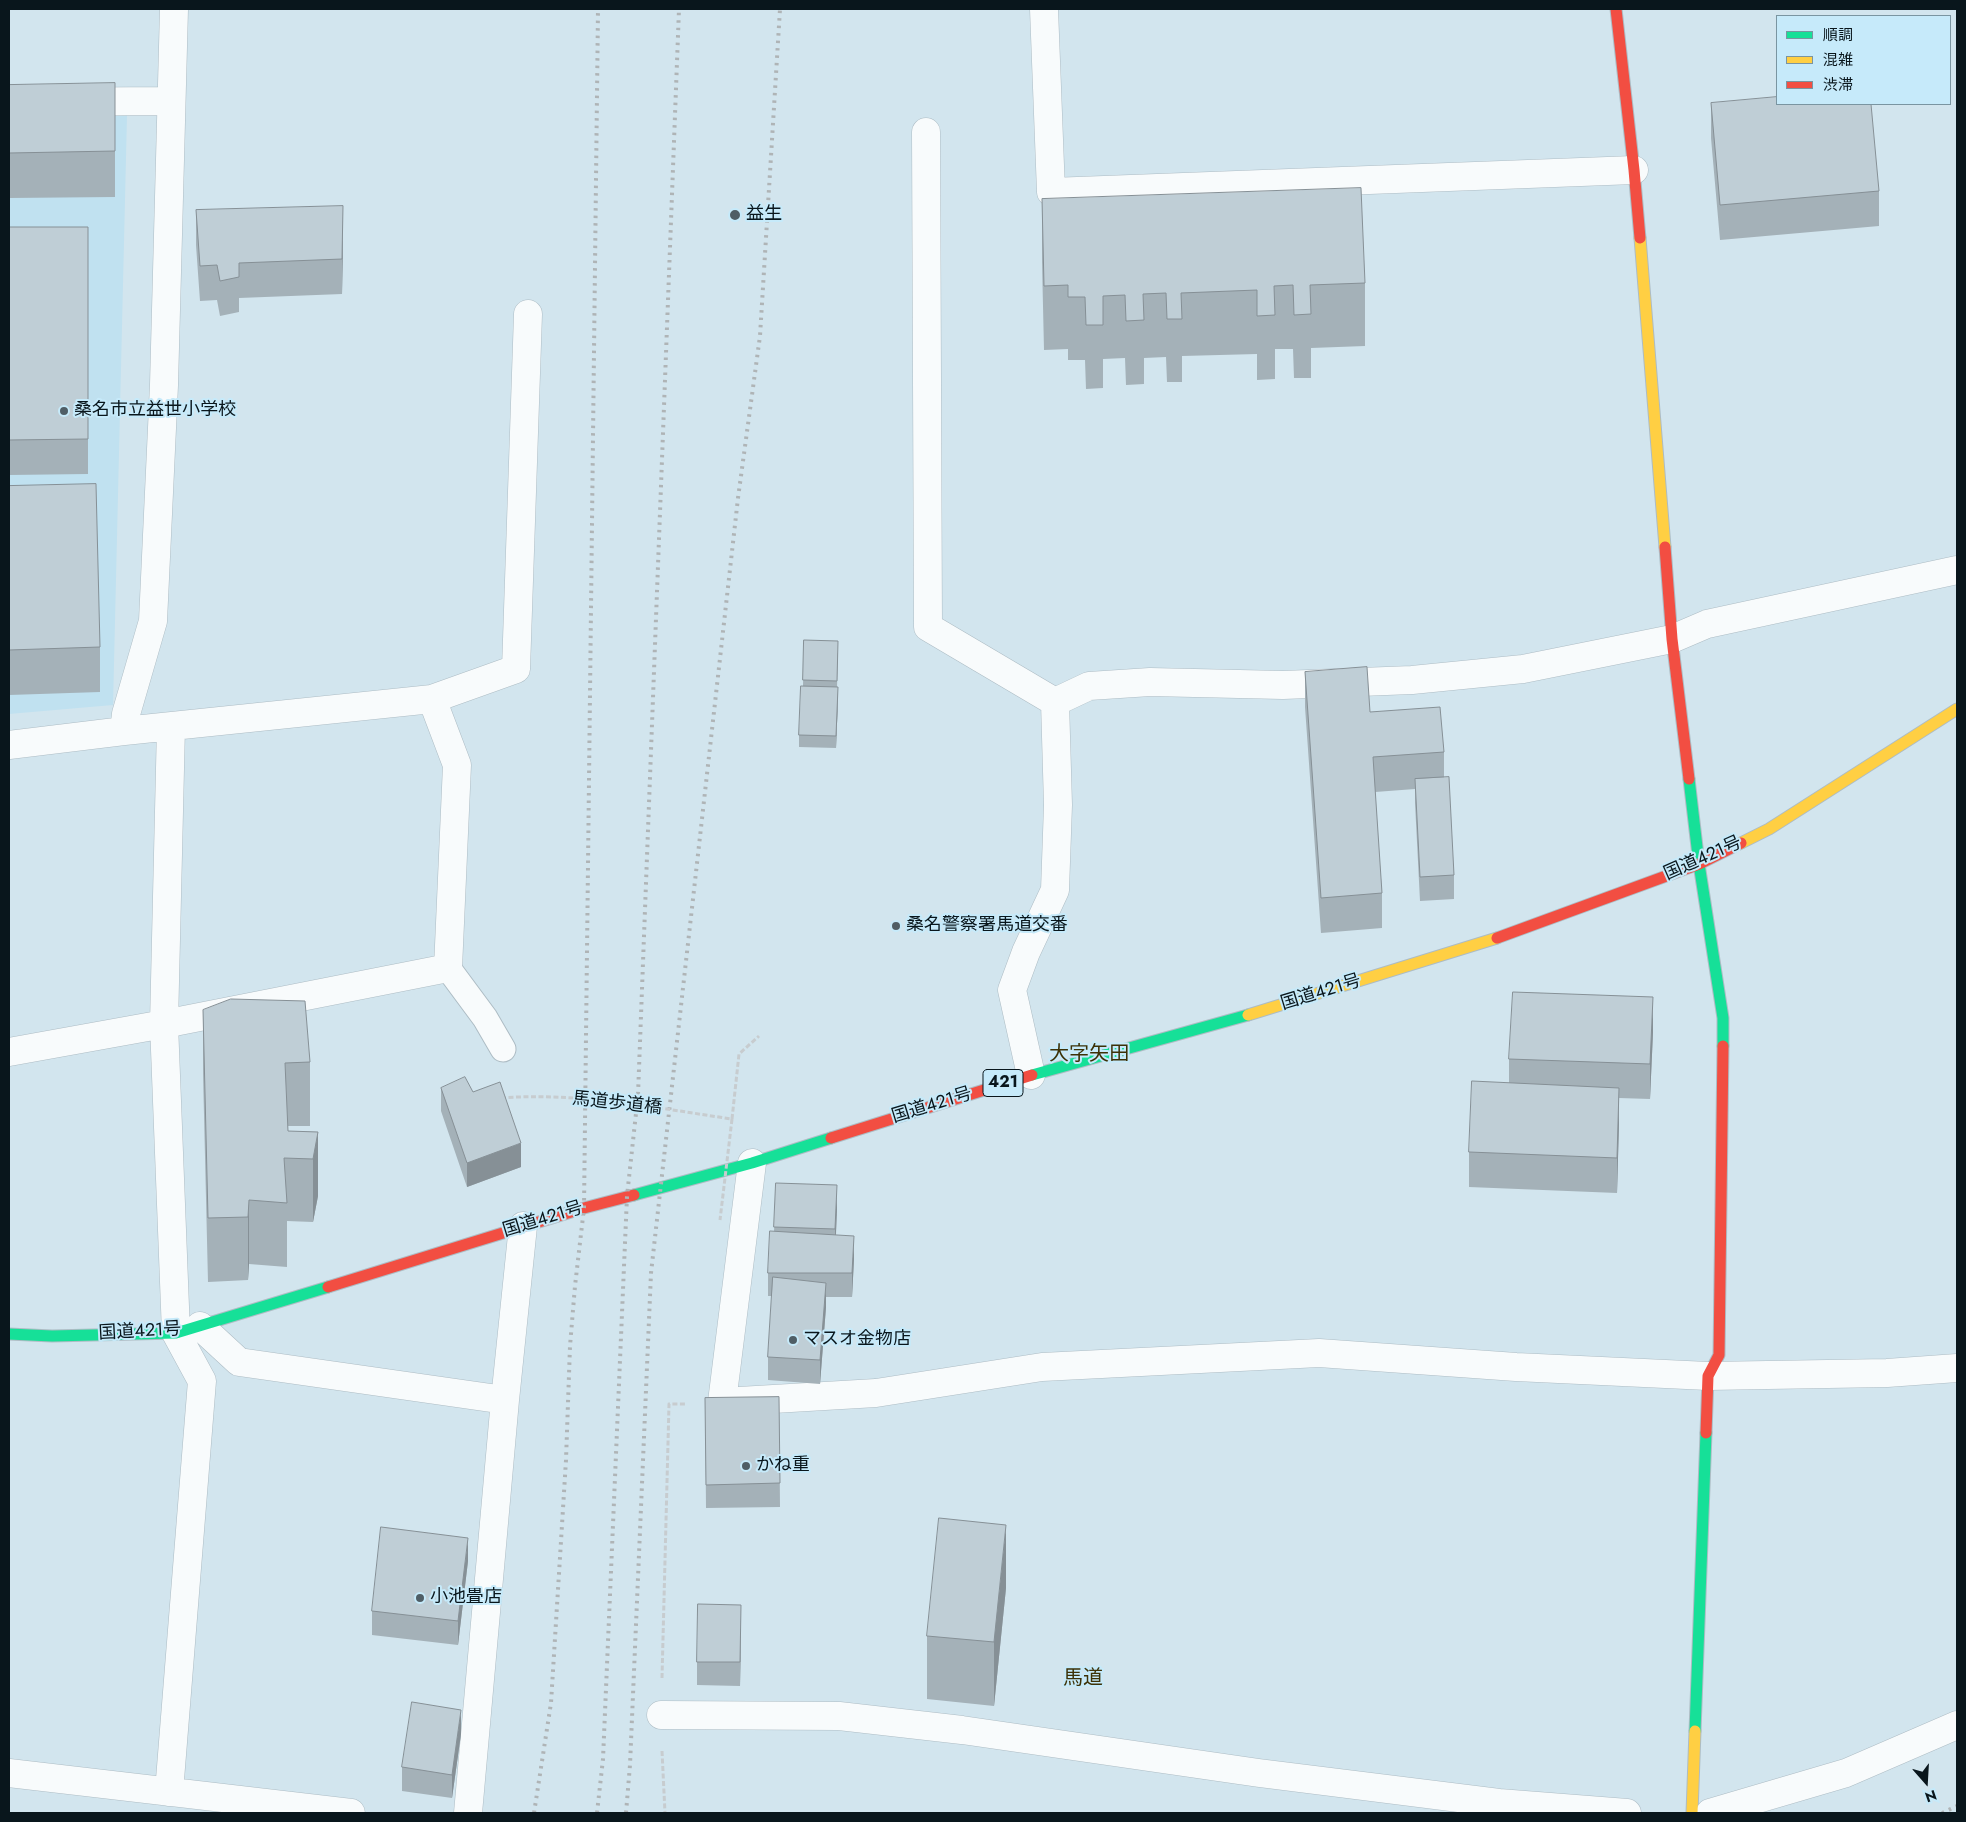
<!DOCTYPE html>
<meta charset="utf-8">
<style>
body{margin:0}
#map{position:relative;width:1966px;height:1822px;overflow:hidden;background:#d2e5ee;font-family:Jost,"Noto Sans JP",sans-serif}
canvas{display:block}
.frame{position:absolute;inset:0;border:10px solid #09161c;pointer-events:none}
.legend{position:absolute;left:1776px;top:15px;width:175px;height:90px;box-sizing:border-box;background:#c6eafa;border:1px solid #7a95a1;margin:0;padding:6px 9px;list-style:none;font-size:15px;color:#09161c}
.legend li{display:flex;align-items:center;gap:10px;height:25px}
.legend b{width:25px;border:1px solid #7a95a1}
.north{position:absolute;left:1901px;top:1757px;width:50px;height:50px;-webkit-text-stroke:4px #c6eafa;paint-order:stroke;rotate:161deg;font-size:14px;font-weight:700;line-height:20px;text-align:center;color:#09161c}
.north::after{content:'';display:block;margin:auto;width:18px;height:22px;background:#09161c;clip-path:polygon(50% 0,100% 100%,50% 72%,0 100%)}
</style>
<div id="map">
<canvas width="1966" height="1822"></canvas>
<div class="frame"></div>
<ul class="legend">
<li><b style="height:6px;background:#16e098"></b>順調</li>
<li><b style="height:6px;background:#ffcf43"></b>混雑</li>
<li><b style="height:6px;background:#f24e42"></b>渋滞</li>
</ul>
<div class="north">N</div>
</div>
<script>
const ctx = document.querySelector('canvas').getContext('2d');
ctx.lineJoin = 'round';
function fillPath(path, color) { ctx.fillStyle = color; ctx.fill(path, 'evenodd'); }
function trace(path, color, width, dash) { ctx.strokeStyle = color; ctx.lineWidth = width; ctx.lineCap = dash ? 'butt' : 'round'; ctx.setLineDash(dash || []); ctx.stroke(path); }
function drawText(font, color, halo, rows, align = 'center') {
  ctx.font = font + ' Jost,"Noto Sans JP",sans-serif'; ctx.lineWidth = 4; ctx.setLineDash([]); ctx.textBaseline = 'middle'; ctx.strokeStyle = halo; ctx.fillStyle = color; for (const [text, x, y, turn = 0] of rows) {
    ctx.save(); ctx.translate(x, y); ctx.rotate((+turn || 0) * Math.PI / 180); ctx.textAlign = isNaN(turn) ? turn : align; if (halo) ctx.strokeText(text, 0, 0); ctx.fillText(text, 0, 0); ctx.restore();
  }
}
fillPath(new Path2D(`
 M127,115L113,705L9,714V117Z`), '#c0e1f0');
const lane = new Path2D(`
 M448,968L485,1018L503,1049`);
const street = new Path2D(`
 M1044,9L1051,192L1634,170
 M9,102L171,101
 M926,132L928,627L1055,702
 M432,699L516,669L528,314
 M124,731L126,714L153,621L164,385L174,9
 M9,745L124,731L432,699L457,765L448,968L164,1024L9,1052
 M1031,1075L1012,990L1026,952L1055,890L1058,805L1055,702L1089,686L1150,682L1283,685L1412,680L1523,669L1672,639L1707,624L1957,570
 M752,1163L722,1402L876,1393L1042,1367L1319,1353L1516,1367L1708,1376L1887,1373L1957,1368
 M200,1326L239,1362L505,1400
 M661,1715L839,1716L962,1730L1259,1773L1499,1803L1627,1813
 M9,1773L351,1813
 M169,1792L202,1381L176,1333L164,1024L171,726
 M468,1813L505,1400L523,1226
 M1710,1813L1846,1773L1957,1725`);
const fast = new Path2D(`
 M1689,779L1699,864L1723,1018V1046
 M1032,1075L1248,1015
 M634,1195L752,1163L831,1138
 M9,1334L52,1336L176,1333L328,1287
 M1695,1731L1706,1433`);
const slow = new Path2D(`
 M1640,238L1665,547
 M1741,843L1769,829L1957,709
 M1248,1015L1497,938
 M1692,1813L1695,1731`);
const jam = new Path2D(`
 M1616,9L1634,170L1640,238
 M1665,547L1672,639L1689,779
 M1497,938L1699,864L1741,843
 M831,1138L1032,1075
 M328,1287L584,1208L634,1195
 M1706,1433L1708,1376L1719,1355L1723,1046`);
trace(lane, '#adbcc4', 27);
trace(street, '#adbcc4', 29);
trace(fast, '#adbcc4', 13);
trace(slow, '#adbcc4', 13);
trace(jam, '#adbcc4', 13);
trace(new Path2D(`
 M732,1119L739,1054L759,1036
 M662,1678L669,1404H686
 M662,1751L665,1813`), '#c7cccf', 3, [5, 2.5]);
trace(lane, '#f8fbfc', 25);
trace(street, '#f8fbfc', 28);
trace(fast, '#16e098', 11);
trace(slow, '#ffcf43', 11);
trace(jam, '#f24e42', 11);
trace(new Path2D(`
 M534,1813L551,1703L566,1460L570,1346L575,1286L584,1208L598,9
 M597,1813L603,1759L627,1196L638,1095L679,9
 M626,1813L630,1765L651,1273L738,498L760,336L780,9
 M1942,1813L1957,1806`), '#afb4b6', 4, [2.5, 5]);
trace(new Path2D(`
 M501,1098C578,1092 656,1108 732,1119L720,1220`), '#c7cccf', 3, [5, 2.5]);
fillPath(new Path2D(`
 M9,85L115,151V197L9,198Z
 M1711,103L1879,191V226L1720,240L1711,138Z
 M1042,199L1365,283V346L1311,348V378H1294L1293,349H1275V379L1257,380V354L1182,356V382H1167L1166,357L1144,358V384L1126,385L1125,358L1103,359V388L1086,389L1085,360H1068V349L1044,350L1042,262Z
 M196,210L343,241L342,294L239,298V312L220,316L217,300L200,301L196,245Z
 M9,227H88V474L9,475Z
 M9,486L100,647V692L9,695Z
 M804,640L838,653L837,687L838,699L836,748L799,747V735L803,686Z
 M1305,672L1370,712L1444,752V778L1454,875V899L1420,901L1415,803V789L1375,792L1382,893V928L1321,933L1305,707Z
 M203,1010L310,1062V1126H288V1131L318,1132V1196L313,1222L287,1221V1267L249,1264L248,1280L208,1282L203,1073Z
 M1653,1032L1650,1099L1619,1098V1123L1617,1193L1469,1187V1152L1509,1083V1059Z
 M441,1088L473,1092L521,1167L467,1187L441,1111Z
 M776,1183L837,1209L836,1235L854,1259L852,1297H826V1307L820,1384L768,1380V1357L772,1296H768V1273L774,1232Z
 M779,1397L780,1507L706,1508L705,1398Z
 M468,1561L458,1645L372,1635V1611Z
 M1006,1588L994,1706L927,1699V1636Z
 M741,1629L740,1686L697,1685V1662Z
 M461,1734L452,1798L402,1791V1767Z`), '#a4b1b8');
fillPath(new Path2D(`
 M343,206V241L342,294V259Z
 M838,687V699L836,748V736Z
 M1653,997V1032L1650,1099V1064Z
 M1619,1088V1123L1617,1193V1158Z
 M318,1132V1196L313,1222V1159Z
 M521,1143V1167L467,1187V1163Z
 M837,1185V1209L835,1253V1229Z
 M249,1200V1264L248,1280V1217Z
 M854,1236V1259L852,1297V1273Z
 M826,1283V1307L820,1384V1360Z
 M1006,1525V1588L994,1706V1642Z
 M468,1538V1561L458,1645V1621Z
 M741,1605V1629L740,1686V1662Z
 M461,1710V1734L452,1798V1775Z`), '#869096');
const building = new Path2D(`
 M115,83V151L9,153V85Z
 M1777,97V104H1871L1879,191L1720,205L1711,103Z
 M1361,188L1365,283L1310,285L1311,314L1294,315L1293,285L1274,286L1275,315L1257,316V290L1181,293L1182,319H1167L1166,293L1143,294L1144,320L1126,321L1125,295L1103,296V325H1086L1085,297H1068V285L1044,286L1042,199Z
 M343,206L342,259L239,263V277L220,281L217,265L200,266L196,210Z
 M9,227H88V439L9,440Z
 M96,484L100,647L9,650V486Z
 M804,640L838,641L837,681L803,680Z
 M1367,667L1370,712L1440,707L1444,752L1373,757L1382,893L1321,898L1305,672Z
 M801,686L838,687L836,736L799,735Z
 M1449,777L1454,875L1420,877L1415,779Z
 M1513,992L1653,997L1650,1064L1509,1059Z
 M231,999L305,1001L310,1062L285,1063L288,1131L318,1132L313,1159L284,1158L287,1203L249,1200L248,1217L208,1218L203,1010Z
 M465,1077L473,1092L500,1082L521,1143L467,1163L441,1088Z
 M1472,1081L1619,1088L1617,1158L1469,1152Z
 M776,1183L837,1185L835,1229L774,1227Z
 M770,1231L854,1236L852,1273H768Z
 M773,1277L826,1283L820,1360L768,1357Z
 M779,1397L780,1483L706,1485L705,1398Z
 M939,1518L1006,1525L994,1642L927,1636Z
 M381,1527L468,1538L458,1621L372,1611Z
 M698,1604L741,1605L740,1662H697Z
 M412,1702L461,1710L452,1775L402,1767Z`);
fillPath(building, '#bfced6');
trace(building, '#869096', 1);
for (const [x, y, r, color] of [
 [735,215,6,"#4f5e66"],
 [64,411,5,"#4f5e66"],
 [896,926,5,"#4f5e66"],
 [793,1340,5,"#4f5e66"],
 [746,1466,5,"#4f5e66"],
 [420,1598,5,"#4f5e66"]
]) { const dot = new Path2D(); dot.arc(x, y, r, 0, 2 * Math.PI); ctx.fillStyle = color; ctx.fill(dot); trace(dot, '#c6eafa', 2); }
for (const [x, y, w] of [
 [1003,1083,40]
]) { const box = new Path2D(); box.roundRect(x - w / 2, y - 13.5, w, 27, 4); ctx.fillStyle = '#c6eafa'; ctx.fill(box); trace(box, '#09161c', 1); }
drawText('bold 16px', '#09161c', null, [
 ["421",1003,1083]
]);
drawText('18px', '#09161c', '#c6eafa', [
 ["益生",746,215],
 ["桑名市立益世小学校",74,411],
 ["桑名警察署馬道交番",906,926],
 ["マスオ金物店",803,1340],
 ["かね重",756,1466],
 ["小池畳店",430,1598]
], 'left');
drawText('18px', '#09161c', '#c6eafa', [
 ["国道421号",1703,859,-24],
 ["国道421号",1321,993,-17],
 ["馬道歩道橋",617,1104,6],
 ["国道421号",932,1106,-17],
 ["国道421号",543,1220,-17],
 ["国道421号",140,1332,-3]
]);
drawText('20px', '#3d3106', '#c6eafa', [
 ["大字矢田",1089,1055],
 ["馬道",1083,1679]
]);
</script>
